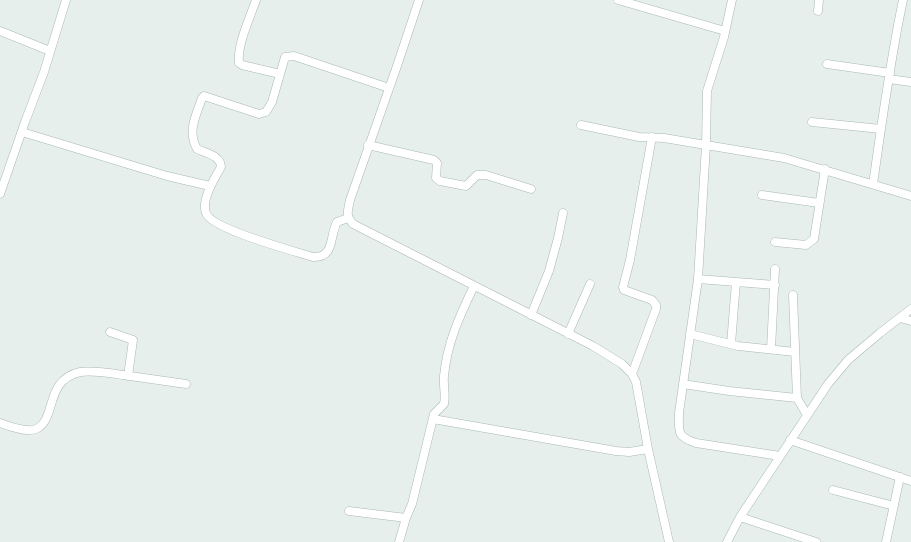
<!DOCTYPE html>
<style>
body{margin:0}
canvas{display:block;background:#e6efeb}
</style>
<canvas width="911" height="542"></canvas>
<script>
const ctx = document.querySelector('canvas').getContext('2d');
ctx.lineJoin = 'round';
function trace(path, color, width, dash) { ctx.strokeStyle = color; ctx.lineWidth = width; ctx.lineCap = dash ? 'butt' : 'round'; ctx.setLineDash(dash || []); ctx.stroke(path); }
const minor = new Path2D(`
 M256,0C250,18 237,44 239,63L242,65L280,74
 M419,0L397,66L350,200C348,211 345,215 353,224L593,346L622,364L632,374L636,382L648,449L669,542
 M618,0L725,31
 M732,0L724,37L707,91L706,145L698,279L679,413C679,432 676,436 696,443L780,456
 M818,11L819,0
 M0,31L50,51
 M827,64L890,73
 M889,79L911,82
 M812,122L881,129
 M581,125L639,137L664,138L784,158L911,196
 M22,132L167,176L210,186
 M368,145L434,160L437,163L436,178L440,181L466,186L477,175H486L531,189
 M873,184C882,122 890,61 903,0
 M0,194L25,122L44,72L66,0
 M762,195L819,203
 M348,218L337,222C329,237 335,258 313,257C294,251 211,229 206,213C201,200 214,179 221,167C221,156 206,153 197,149C187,131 196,116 202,98L204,96L259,114L266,112L272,102L285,57L294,56L389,88
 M775,242L806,245L814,239L825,169
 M698,279L775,285
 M793,295L797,398L807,415
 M531,315L549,271L558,238L563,213
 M900,318L911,321
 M110,332L133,340L128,376
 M568,334L590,284
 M690,334L738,346L795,352
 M731,344L736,282
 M771,349L775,269
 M632,374L656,309V305L652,300L624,290L623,287L630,260L652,137
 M683,384L729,391L797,398
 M433,419L616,451L629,452L648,449
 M0,423C8,426 27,433 36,429C57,420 44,380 80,372C92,370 110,373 123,375C144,378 165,381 186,384
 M790,440L911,481
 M833,490L894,506
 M349,511L406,518L412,504L434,414L444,404C446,395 443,385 444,376C447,343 460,315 474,286
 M740,517L816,542
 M399,542L406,518
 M727,542L740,517L828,384L848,360L880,333L911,309
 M886,542L900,477`);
trace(minor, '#a8b8b2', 9);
trace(minor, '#fff', 8);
</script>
